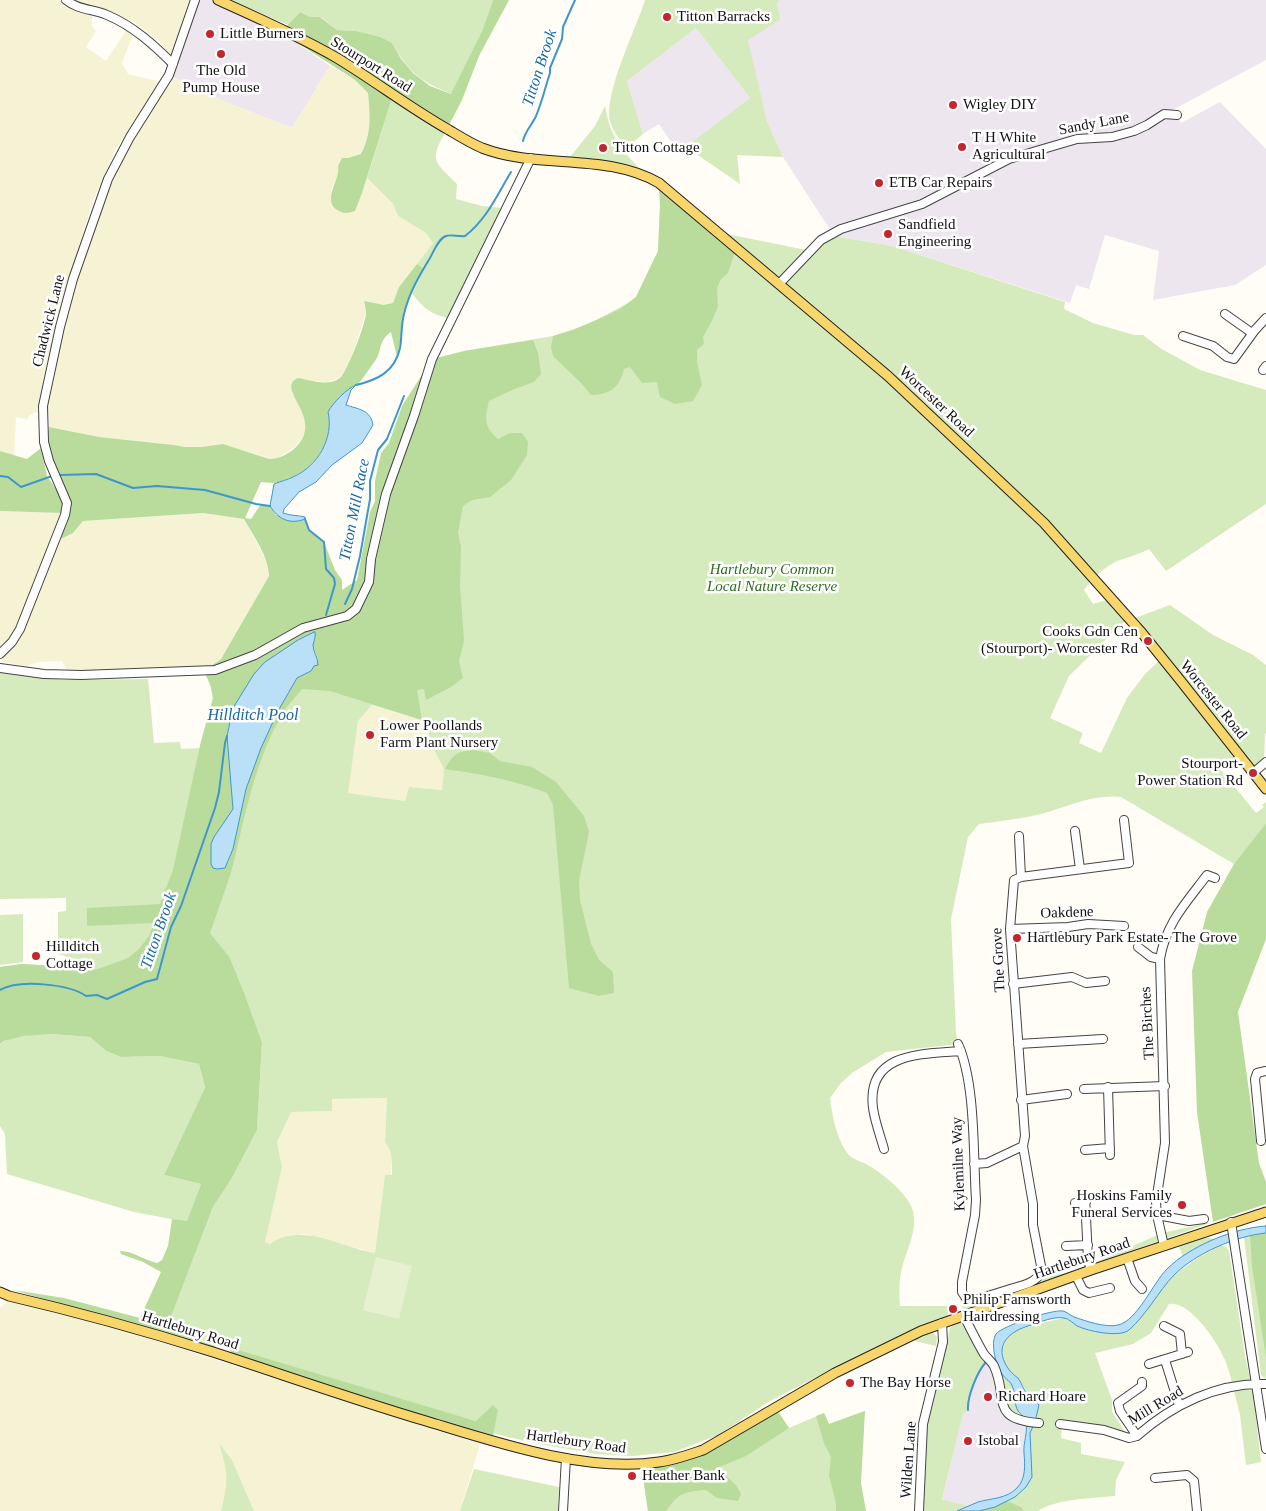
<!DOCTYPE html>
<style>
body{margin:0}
canvas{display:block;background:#fffdf5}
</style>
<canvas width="1266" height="1511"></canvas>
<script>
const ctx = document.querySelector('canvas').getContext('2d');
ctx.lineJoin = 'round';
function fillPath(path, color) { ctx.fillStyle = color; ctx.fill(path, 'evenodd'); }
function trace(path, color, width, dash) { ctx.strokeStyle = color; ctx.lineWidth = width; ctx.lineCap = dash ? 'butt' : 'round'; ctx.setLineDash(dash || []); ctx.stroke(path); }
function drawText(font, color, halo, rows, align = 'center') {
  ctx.font = font + ' Georgia,serif'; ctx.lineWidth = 5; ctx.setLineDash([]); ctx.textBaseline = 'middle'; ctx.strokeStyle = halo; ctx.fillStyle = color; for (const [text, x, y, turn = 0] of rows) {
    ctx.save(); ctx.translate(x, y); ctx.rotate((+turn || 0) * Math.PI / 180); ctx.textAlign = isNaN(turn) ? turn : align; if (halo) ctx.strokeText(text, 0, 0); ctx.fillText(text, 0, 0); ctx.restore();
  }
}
fillPath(new Path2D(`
 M195,0H218L285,35L330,66L292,128L228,103L169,75Z
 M779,0H1266V60L1165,114L1177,115L1181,123L1220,102L1266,149V265L1235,285L1153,300L1159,251L1105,235L1089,289L1076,285L1070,303L892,246L834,236L783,157L767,121L747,40Z
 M696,28L750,98L679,154L659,124L643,134L627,81Z
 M990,1361L1026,1422V1430L1024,1444V1471L1022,1482L1017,1489L999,1499L979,1502L970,1506L942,1501L963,1413L977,1375L982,1366Z`), '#eee6ef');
fillPath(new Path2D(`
 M0,0H60L73,10L92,14V26L96,31L86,47L106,61L127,29L134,32L122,63L128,74L161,82L116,149L93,201L57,320L43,380L40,411L31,414L27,419L16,417L14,456L0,451Z
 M71,0H190L171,56L157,39L132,21Z
 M330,66L355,80L368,93L370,113L368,142L361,154L348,158H342L339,172L331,191L355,211L367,178L393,204L398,216L426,233L433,243L399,287L393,303L366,313L348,367L340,378L327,382L315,381L291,392L300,405L306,423L305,433L297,445L277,459H269L223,444L202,447H185L174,445L99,437L49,427L48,406L53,372L68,311L93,232L118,167L137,134L167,86L172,84L169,75L228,103L292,128Z
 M0,511L62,513L15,631L0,650Z
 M203,513L244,519L265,558L268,568L269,576L221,659L211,666L68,671L62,661L38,662L27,666L13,664L4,662L1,659L3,655L18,640L61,539L73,533L83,521Z
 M372,705L422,720L432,746L445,769L442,790L409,787L405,801L347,793L358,721Z
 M387,1098L385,1141L389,1145L392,1158L391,1175H385L375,1253L305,1234L291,1235L270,1244L264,1242L282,1167L277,1142L290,1112L331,1111L332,1099Z
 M12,1300L91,1320L480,1444L460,1511H254L232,1460L220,1444L227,1469V1487L221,1511H0V1308L6,1302Z`), '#f6f3d4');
fillPath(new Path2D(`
 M230,0H493L482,31L452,94C421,82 408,72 392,43L356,31L337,30L321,17H310L300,12L288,25Z
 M645,0H779L777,4L780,20L748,40L767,121L783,157L737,155L740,184L686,147L750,98L696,28L627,81L643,134L626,148C620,140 613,131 610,122C603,94 636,29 645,0Z
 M393,95L447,129C429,161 433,160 457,184L456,199L482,206L503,208L451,319C430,314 424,309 411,292L423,269L417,264L433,243L426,233L398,216L393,204L367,178Z
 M605,106C611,141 624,151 646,176L566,162L595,126Z
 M659,183L721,236L732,235L811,251L834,236L892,246L1065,302L1064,309L1093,323L1134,335H1143L1160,348L1200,370L1266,390V504L1166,571L1149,549C1139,554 1130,557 1120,560C1107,564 1091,580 1084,590L1093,604L1111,599L1128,618L1069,676L1050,718L1083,733L1079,743L1101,753L1127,698L1145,674L1162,658L1131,622L1135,618L1170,605L1213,635L1253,655L1266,665V733L1265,734L1264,759L1259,764L1254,765L1242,751L1220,769L1256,813L1264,807L1262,805L1266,802V823L1234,864L1121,797C1093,794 1067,807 1041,814C1021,819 1000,821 979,824L968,837L951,919L956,1033L958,1044L886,1052L852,1073L841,1083L830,1098C832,1115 837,1141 849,1155C854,1160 860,1161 866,1164C881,1172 906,1192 912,1208C919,1229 907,1248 902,1268C899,1280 899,1292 900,1306H948V1318L906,1335L834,1368L770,1401L718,1435L674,1452L632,1456L597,1454L534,1443L487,1432L476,1421L166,1330L213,1207L232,1178L257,1130L262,1042L245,995L230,958L177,1003L0,967L22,964L77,968C74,959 67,956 58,954V912L66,911V898L0,899V670L61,680L148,679L154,743L180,742L181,749L200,748L213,698L211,687L206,675L247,661L347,616L464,351L553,336L589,324L628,303L636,297L658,251L660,206ZM372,705L422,720L428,733L432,746L444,769L442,790L409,787L405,801L348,793L358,721ZM387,1098L385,1142C393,1151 392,1163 392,1175H385L375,1253C341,1248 302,1221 270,1244L265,1242L282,1167L277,1142L291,1112L332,1111V1099Z
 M23,914V962L0,965V915Z
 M52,1034L90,1037L106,1051L121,1057L160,1056L199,1064L205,1089L164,1175L201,1184L187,1222L134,1212L7,1174L5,1134L0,1126V1044C14,1034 35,1035 52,1034Z
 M1213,1222L1090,1265L1162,1233Z
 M1250,1235L1266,1251V1379L1261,1375L1244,1237Z
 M1203,1237L1216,1239L1183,1257L1179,1247Z
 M1221,1245L1226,1247L1229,1251L1245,1356L1251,1384L1232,1383C1230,1375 1228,1367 1225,1360C1218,1343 1190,1300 1169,1304L1151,1333L1133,1344L1095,1353L1112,1400V1412L1129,1438L1060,1424L1059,1428H1062L1061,1438L1081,1443V1454L1125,1462L1116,1480L1115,1496C1094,1498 1055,1499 1038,1511H979L1026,1487L1030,1433L1035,1422L1039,1405L1028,1395L1019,1379L1010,1371L1003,1359L1002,1349L1008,1335L1018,1329L1063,1318L1091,1331L1114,1333L1128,1330L1145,1313L1158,1294L1175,1274L1199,1257Z
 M1075,1271L963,1311L960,1298L969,1302L1035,1283L1047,1277Z
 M956,1323H962L974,1335L990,1360L996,1358L1000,1372L1004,1377L1010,1380L1013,1387L1016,1403L1026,1422L1010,1415L990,1361C978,1366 967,1397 968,1410L963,1414L942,1500L970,1506L957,1511H919L925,1435L950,1328Z
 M933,1333L937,1337L936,1346L915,1341V1339Z
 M1243,1389L1253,1391L1261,1462L1246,1465L1240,1415L1234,1391Z
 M777,1410L789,1428L824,1413L829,1424L865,1411L863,1427L835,1499L836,1511H648L642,1470L691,1459L722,1444Z
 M219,1443L232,1460L254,1511H221C229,1480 228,1473 219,1443Z
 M474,1469L559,1487L558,1511H460Z`), '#d5ebbd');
fillPath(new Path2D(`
 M493,0H509L479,56L462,100L447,129L393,95L362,193L355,211C349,213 344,214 339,211C320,202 341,179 338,166L342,158H348L361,154C372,134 370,114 368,93L355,80L285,35L284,29L300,12L310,17H320L337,30L356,31L380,37L392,43L401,59L413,73L430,86L451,94L482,31Z
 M659,183L736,249L728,273L721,279L717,288L718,306L712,321L703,337L704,344L697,350V362L702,385L693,401L675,404L660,397L657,382L642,383L630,367L624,369C619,389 610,394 591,395L581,383L553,356L551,347L553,336L573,330L603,317L620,309L636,297L658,251L660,206Z
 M417,264L424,269C415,283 407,298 404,315C401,329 401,343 397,357L391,332C377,342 383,350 375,361C369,368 363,381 355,386C345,392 334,401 328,412C335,442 313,472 284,480C281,481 277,483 273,483C269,483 265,482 261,482L245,518L251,519L261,504L270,506L276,515L303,520L305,519L309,530L324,542L335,570L342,580V590L357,580L370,512L375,501V481L381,453L389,443L402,406L432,359L464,351L533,340L538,353L541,374L534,382L512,390L489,401C485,418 483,426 498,439L510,433H522L528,442L527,455L511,480L490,497L472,500L463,506L458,533L461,547L460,586L464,641L459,661L463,678L451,687L426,700L424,689L417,690L422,720L330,691L302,689C296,697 288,704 283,713C258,755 247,805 236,853C230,880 219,906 210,933L230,958L245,995L262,1042L257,1130L232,1178L213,1207L166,1330L216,1346L213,1349L13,1290L64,1298L140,1318L161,1272L143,1262L121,1254L120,1251C134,1251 143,1260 157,1263L162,1260L168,1246L172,1219L187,1221L201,1184L164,1175L205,1088L199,1064L160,1056L121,1057L106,1051L90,1037L52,1034L23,1036L4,1041L0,1044V967L22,964L58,966L82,971L98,969L128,958L139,949L149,936L154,923L87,926V908L160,904L173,870L201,741L213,698L211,687L206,675L247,661L253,652L218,665L211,666L221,659L269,576C268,555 254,537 244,519L203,513L83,521L73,533L61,539L69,514L70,501L47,443L49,427L99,437L174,445L185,447H202L223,444L269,459C279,459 286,455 294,449C328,419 273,389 298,378C310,380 329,387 340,378C347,372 366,323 366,313C366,309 365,305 364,301L384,305L393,303L399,287ZM316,636L313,645L318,659L311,671L297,678L278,711L261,748L246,789L236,837L228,863L211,864V843L214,837L233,810L227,736L233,708L254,674L265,662Z
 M41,448L47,476L64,501L62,513L0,511V451L27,459Z
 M473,750L490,753L500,761L532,767L556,782L584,816L589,832L579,881L580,900L591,944L599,960L613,972L614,993L599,996L569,988L553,805L547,793C514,780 480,774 445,769C454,754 455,752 473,750Z
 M1266,823V939L1238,1012L1259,1163L1266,1182V1204L1213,1222L1197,1112L1192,971L1207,912L1234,864Z
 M1266,1233V1358L1252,1266L1250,1235Z
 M228,1347L476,1421L493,1405L498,1410L493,1436L379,1403L238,1357L232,1353Z
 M777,1410L789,1428L746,1456L717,1468L736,1485L741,1494L738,1501L717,1498L706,1490C683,1492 680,1492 666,1511H648L642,1470L691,1459L722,1444Z
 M865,1411L861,1483L866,1511H836L835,1499L829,1476L831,1457L824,1443L816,1416L824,1413L829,1424Z
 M1007,1501L1021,1507L1024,1511H979L995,1507Z`), '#b9dc9c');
fillPath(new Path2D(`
 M376,1257L412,1266L399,1319L363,1310Z`), '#e6f2cf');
const water = new Path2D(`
 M356,385L351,390L346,405C358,409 371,410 373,425L362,443L332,465L316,482L299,492L284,509L283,513C291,516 297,515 305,517V519C290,525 278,519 270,506L274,484C281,481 287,480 293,477C318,466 334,438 328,412C332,404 347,388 356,385Z
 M315,632C316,637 314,640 313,645C313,652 318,657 318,665L314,666L311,671L297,678L278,711L261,748L246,789L233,849L225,868L217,869L213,868L211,864V844L214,837L233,809L227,736L233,708L254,674L265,662L298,640Z
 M1266,1226V1233C1236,1236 1196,1253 1174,1275C1158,1292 1147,1314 1129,1330C1119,1338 1088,1331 1077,1326C1073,1323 1069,1319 1064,1318C1053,1316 1038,1323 1028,1326C1005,1333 993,1349 1010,1371C1012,1373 1015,1376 1018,1378C1022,1383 1023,1390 1028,1395C1031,1398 1035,1401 1039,1405L1035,1422L1030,1433L1032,1477L1026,1487L1015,1497L995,1507L979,1511H957C964,1508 971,1505 978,1502C992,1498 1006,1499 1017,1488C1026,1479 1025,1464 1024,1453C1023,1443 1028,1432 1026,1423C1025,1416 1021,1415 1018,1411C1014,1405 1016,1395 1013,1388C1011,1381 1006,1380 1002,1374C996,1365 990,1344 996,1334C1002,1326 1053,1309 1063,1311C1067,1312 1070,1315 1074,1317C1086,1321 1105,1328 1118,1325C1137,1321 1153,1283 1167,1269C1190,1246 1234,1228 1266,1226Z`);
fillPath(water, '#b9e0f7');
trace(water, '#3f96cf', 1);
trace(new Path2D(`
 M523,141C525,131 532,125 536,116C542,102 545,88 550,73V68L562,39L563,27L575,0
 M356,385C377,380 395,372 400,348C402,337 401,325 404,314C409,293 419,276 430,258C434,251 438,239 446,236C451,234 459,237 465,236C487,219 497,195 511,172
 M59,475L96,474L133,488L157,486L205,490L256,504L270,506
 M0,476L8,477L21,487L52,476
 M305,519L309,530L324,542L326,569L334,578L335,584L326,615
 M345,604L352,589L360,556L370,499V481L378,450L387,439L404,396
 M0,990C19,979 69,984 86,996L97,995L107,999L145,982L157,979L171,927L181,906L215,808L219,792L225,743L227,736
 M968,1410C967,1397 977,1372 986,1362`), '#3f96cf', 2);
const minor = new Path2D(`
 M66,0C78,10 93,9 107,15C133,26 153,44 173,64
 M779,284L821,240L841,229L922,204L1009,159L1077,139L1112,137L1134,131L1147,125L1164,114L1177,115
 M1225,314L1252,333
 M1183,336L1213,346L1227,357L1234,359L1255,330L1266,318
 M1263,370L1266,366
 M0,654L12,642L20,629L65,515L67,503L49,461L44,442L43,406L60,327L73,279L108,179L130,137L169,75L195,0
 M0,668L44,674L81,675L215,670L255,655L303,628L347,616L356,609L369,582L371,559L386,494L414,416L432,359L531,158
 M1253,773L1266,762
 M1075,831L1080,869
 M1019,836L1021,877
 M1010,929L1068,927L1088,924L1124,926
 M1138,947L1151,957L1160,959C1166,923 1186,903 1207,875L1215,878
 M1160,959L1165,1143L1156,1202L1157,1215L1164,1246
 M1013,984L1072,977L1086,983L1105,981
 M958,1044C976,1084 973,1155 976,1200L975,1215L962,1282V1292L966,1298L975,1300L1007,1290
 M1018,1044L1103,1039
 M1108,1087L1110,1155
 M1084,1089L1165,1086
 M1021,1100L1067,1094
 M1261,1141L1255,1079L1257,1073L1266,1071
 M884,1149C880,1135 875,1122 873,1108C866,1052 922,1054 961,1051
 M1085,1150L1110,1148
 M974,1164L987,1163L1023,1146L1025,1136L1010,929L1014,880L1021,877L1129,863L1124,820
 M1085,1196L1088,1260L1091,1270
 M1075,1203L1086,1202
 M1157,1215L1189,1221L1204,1219
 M1231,1222L1266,1449
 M1066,1246L1088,1245
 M1127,1258L1135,1281L1142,1289
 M1076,1276L1083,1290L1089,1293L1110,1288
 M1009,1294L1007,1290C1019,1286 1036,1284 1042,1271L1033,1225V1204L1023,1146
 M964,1316C970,1328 977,1342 984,1354C987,1358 992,1362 994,1366C1009,1399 989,1419 1039,1423
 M1164,1326L1180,1334L1182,1354
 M1165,1360L1179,1405
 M1149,1364L1188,1352
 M1060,1424L1104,1430L1129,1438L1137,1436C1172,1405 1218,1382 1266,1384
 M1137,1436L1120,1411L1118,1403L1142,1386V1382
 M1155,1478L1187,1475L1194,1481L1197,1511
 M563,1511L566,1458
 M919,1511L923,1424L943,1342L942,1323`);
const major = new Path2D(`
 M218,0C258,18 299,36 337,58C375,81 410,108 449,130C459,136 470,143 482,148C539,170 605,152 659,183L888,376L1044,523L1142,633L1180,680L1266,789
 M0,1292L9,1296C78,1312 146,1331 213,1352C284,1375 355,1400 426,1421C495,1442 586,1473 659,1462C674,1460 688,1455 703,1450L835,1373L921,1331L1091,1270L1266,1212`);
trace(minor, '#444', 10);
trace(major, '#222', 11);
trace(minor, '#fff', 8);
trace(major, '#f9d66b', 9);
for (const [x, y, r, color] of [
 [667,17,5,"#c4262e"],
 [210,34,5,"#c4262e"],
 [221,54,5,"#c4262e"],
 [953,105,5,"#c4262e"],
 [962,147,5,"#c4262e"],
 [603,148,5,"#c4262e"],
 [879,183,5,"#c4262e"],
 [888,234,5,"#c4262e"],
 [1148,641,5,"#c4262e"],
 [370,735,5,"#c4262e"],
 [1253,773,5,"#c4262e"],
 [1017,938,5,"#c4262e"],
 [36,956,5,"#c4262e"],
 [1182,1205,5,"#c4262e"],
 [953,1309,5,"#c4262e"],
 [850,1383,5,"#c4262e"],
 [988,1397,5,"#c4262e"],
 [968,1441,5,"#c4262e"],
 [632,1476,5,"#c4262e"]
]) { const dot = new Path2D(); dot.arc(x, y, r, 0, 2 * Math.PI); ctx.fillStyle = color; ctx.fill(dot); trace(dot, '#fff', 2); }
drawText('15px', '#111', '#fff', [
 ["Titton Barracks",677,17],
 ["Little Burners",220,34],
 ["The Old",221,71,"center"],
 ["Pump House",221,88,"center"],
 ["Wigley DIY",963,105],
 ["T H White",972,138],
 ["Agricultural",972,155],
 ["Titton Cottage",613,148],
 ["ETB Car Repairs",889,183],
 ["Sandfield",898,225],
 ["Engineering",898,242],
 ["Cooks Gdn Cen",1138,632,"right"],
 ["(Stourport)- Worcester Rd",1138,649,"right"],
 ["Lower Poollands",380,726],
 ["Farm Plant Nursery",380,743],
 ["Stourport-",1243,764,"right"],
 ["Power Station Rd",1243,781,"right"],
 ["Hartlebury Park Estate- The Grove",1027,938],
 ["Hillditch",46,947],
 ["Cottage",46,964],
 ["Hoskins Family",1172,1196,"right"],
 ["Funeral Services",1172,1213,"right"],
 ["Philip Farnsworth",963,1300],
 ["Hairdressing",963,1317],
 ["The Bay Horse",860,1383],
 ["Richard Hoare",998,1397],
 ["Istobal",978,1441],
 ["Heather Bank",642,1476]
], 'left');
drawText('15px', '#111', '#fff', [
 ["Stourport Road",371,65,32],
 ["Sandy Lane",1094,124,-11],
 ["Chadwick Lane",49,321,-76],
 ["Worcester Road",936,402,43],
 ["Worcester Road",1213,700,51],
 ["Oakdene",1067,913,-2],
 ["The Grove",999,960,-93],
 ["The Birches",1148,1023,-93],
 ["Kylemilne Way",959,1164,-92],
 ["Hartlebury Road",1082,1259,-19],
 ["Hartlebury Road",190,1331,17],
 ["Mill Road",1156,1406,-31],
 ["Hartlebury Road",576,1442,8],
 ["Wilden Lane",909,1460,-86]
]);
drawText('italic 15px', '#2f6b1f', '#fff', [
 ["Hartlebury Common",772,570],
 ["Local Nature Reserve",772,587]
]);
drawText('italic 16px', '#1768a6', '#fff', [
 ["Titton Brook",540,68,-72],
 ["Titton Mill Race",355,510,-79],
 ["Hillditch Pool",253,716],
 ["Titton Brook",159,931,-71]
]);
</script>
